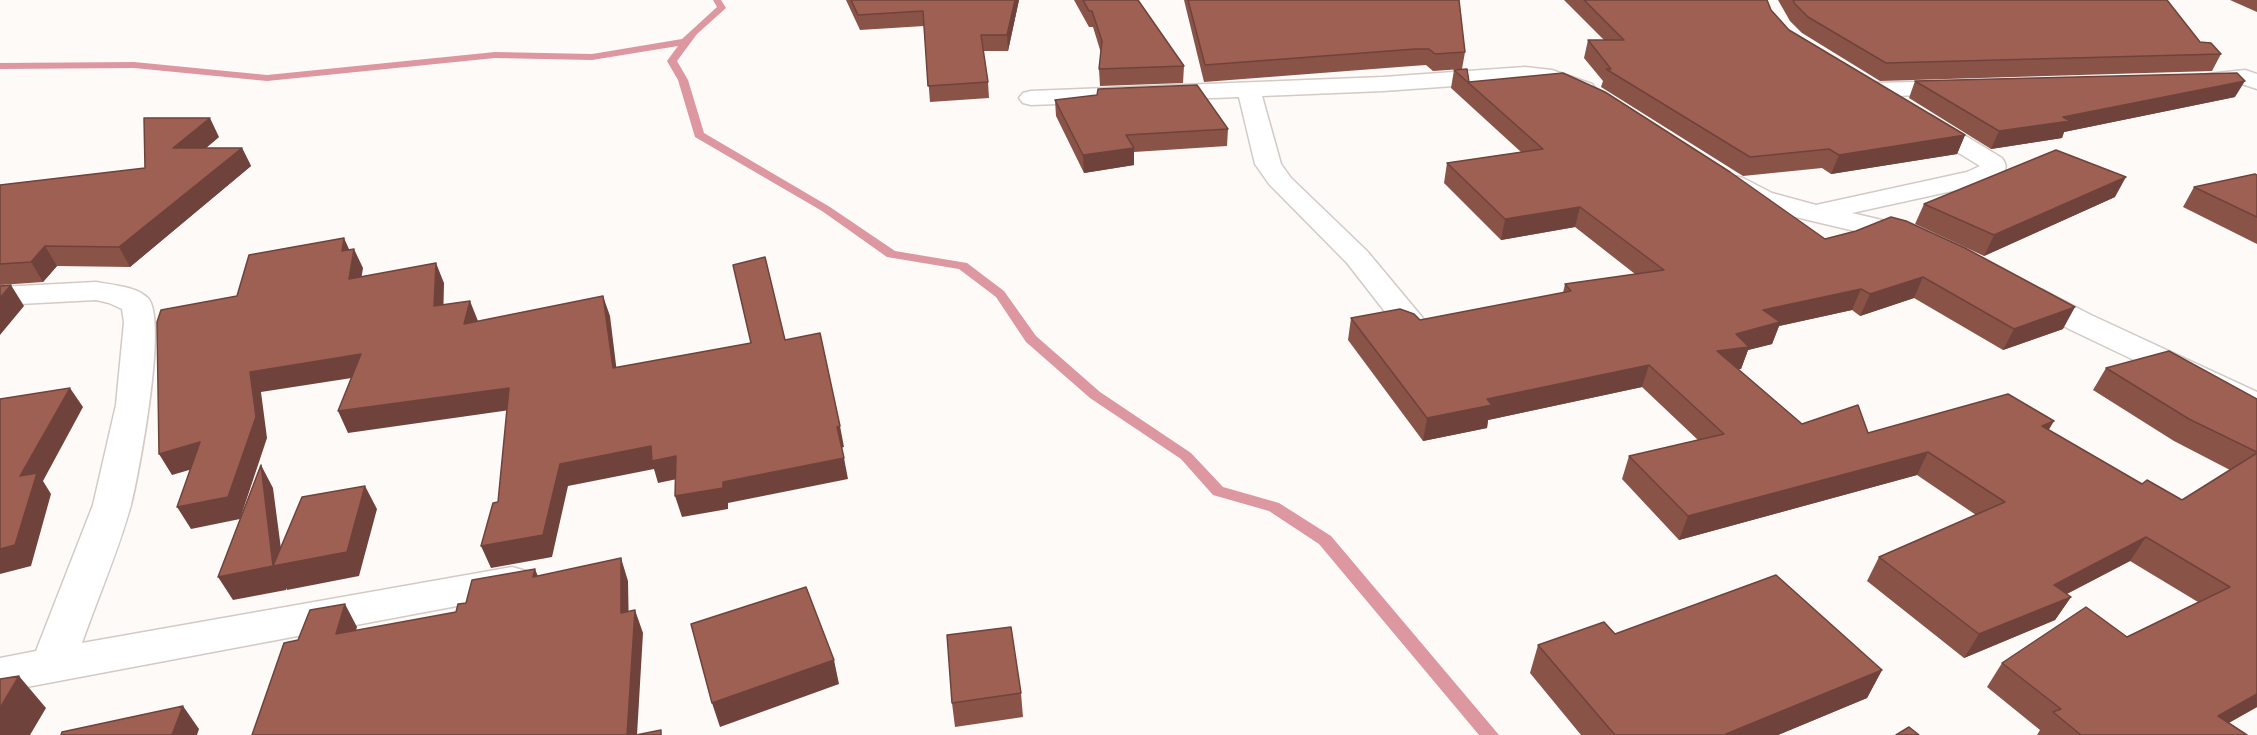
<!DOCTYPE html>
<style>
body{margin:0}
canvas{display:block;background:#fefaf8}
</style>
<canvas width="2257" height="735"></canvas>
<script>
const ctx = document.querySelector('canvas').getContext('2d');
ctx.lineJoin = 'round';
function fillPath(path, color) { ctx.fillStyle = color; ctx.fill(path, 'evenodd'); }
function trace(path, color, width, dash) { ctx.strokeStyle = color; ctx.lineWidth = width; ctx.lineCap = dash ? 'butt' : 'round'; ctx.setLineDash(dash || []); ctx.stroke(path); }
fillPath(new Path2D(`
 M713,0H721L726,8L697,34L677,61L688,80L704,133L830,207L895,251L967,263L1004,291L1036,336L1100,392L1191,453L1223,487L1279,503L1331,536L1499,735H1479L1319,544L1269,511L1213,495L1181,459L1090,398L1026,342L996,297L959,269L887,257L822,211L695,137L678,80L667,61L678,46L592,60L495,58L267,81L134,68L0,69V63L134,62L267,75L495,52L592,54L682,39L717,7Z`), '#dc97a1');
const minor = new Path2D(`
 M1525,67L1552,70L1592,84L1596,89L1592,94C1574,98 1547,82 1525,81L1383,91L1262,96L1281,164L1291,178L1367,251L1422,317L1427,324L1422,331L1411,333L1400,331L1347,263L1269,184L1255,164L1239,97L1031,105L1023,103L1019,98L1023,93L1031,91L1383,77Z
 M2245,70L2257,74V89L2242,84L2198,88L2190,86L2186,81L2190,76Z
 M1958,81L1966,83L1970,88L1966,93L1873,97L1865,95L1861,90L1865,85L1873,83Z
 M1922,113L1931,115L2002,158C2013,173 1997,178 1984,184L1852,213L1924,230L1928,236L1924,242L1914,245L1770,211C1754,205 1731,198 1721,184L1725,178L1734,176L1743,178L1772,193L1816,205L1967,172L1980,166L1913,125L1910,120L1913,115Z
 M96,282C112,285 135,286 148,298C168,319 139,474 131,505C118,552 98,597 82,643L512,567L526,571L532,582L526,593L0,692V658L36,651L93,505L116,405L124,322L122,309L109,303L96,300L0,305V287Z
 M2032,287L2043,290L2091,315L2257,392V416L2245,413L2069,329L2021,302L2017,296L2021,290Z`);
trace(minor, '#d3cac6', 3);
fillPath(minor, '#fff');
fillPath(new Path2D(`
 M846,0H1019L1008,51H983L988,82L989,98L930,102L924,26L860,30Z
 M1074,0H1138L1184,66L1183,83L1100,86L1099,69L1101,53L1093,27H1089Z
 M1184,0H1459L1465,52L1462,69L1433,71L1426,65L1412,66L1204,82Z
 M1564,0H1767L1771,10L1789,30L1965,135L1957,154L1831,174L1822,168L1743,176L1601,87L1603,81L1584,58L1588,40H1604Z
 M1778,0H2167L2200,42L2221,54L2212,71L1880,81L1802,33L1790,21Z
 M2230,0H2257V12Z
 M1454,70L1469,82L1825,239L2063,329L2003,350L1914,298L1860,316L1852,310L1779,326L1772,344L1748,350L1741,369H1738L1802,424L1868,433L2049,430L2142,484L2182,500L2230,470L2174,441L2093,390L2106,368L2247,394L2257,399V707L2229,723L2247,735H2037L2040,730L1987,687L2002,663L2127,637L2198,602L2130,561L2067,594L2071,597L2055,620L1964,658L1867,581L1879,557L1976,515L1917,475L1679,540L1622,479L1629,456L1698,440L1642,387L1488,420L1487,428L1423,441L1348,340L1351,318L1420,320L1563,293L1565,284L1635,274L1575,227L1501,240L1444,183L1447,163L1521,152L1451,88Z
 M1915,81L2235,97L2064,132L2062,138L1991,149L1909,98Z
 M1055,100L1228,129L1227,146L1134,152V165L1084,173L1056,116Z
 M219,137L206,148H242L251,166L130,267L57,266L43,282L0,285V185L145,168Z
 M2257,175V244L2183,207L2194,187Z
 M2115,197L1984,256L1915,224L1924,204Z
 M1615,634L1882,670L1867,698L1778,735H1581L1530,673L1538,645Z
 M1021,693L1023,717L955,727L952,703Z`), '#895348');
fillPath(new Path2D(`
 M1015,0H1019L1008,51L1007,35Z
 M2245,81L2235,97L2064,132L2062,138L1991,149L1999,131L2063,117Z
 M210,118L219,137L183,167L173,148Z
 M1965,135L1957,154L1831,174L1839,155Z
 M242,148L251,166L130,267L119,247Z
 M1134,148V165L1084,173L1083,155Z
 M2126,177L2115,197L1984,256L1994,235Z
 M1580,207L1575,227L1501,240L1505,219Z
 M344,238L353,258L354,249L363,268L358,299L349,279L342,251Z
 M45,246L57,266L43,282L31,262Z
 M436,263L444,283L443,326L434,306Z
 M1923,277L1914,298L1860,316L1870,294Z
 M11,285L24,306L0,335V298Z
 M1861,289L1852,310L1779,326L1772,344L1748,350L1741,369L1709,374L1717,351L1763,310Z
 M603,296L610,316L619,389L613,368Z
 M470,301L478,321L464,324Z
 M2075,307L2063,329L2003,350L2014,329Z
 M361,354L371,375L261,392L267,438L240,519L191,529L177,507L250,372Z
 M1649,365L1642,387L1488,420L1487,428L1423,441L1427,418L1487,399Z
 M70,388L83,407L43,481L51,494L31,566L0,574V549L20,476Z
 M509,388L517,409L348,433L338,411Z
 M2054,421L2041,443L2042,426Z
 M840,426L844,447L841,448L837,427Z
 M200,442L213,463L172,475L159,454Z
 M651,446L676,456L682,478L658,483L654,469L568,486L552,557L491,568L481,546L560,464Z
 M1928,452L1917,475L1679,540L1688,516Z
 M844,458L848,479L728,503V509L682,517L675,496L723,482Z
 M261,465L273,488L283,564L365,486L377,509L359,576L287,590L286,588V590L233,600L218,577Z
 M2146,537L2130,561L2039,608L2054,585Z
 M621,558L628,581L629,635L621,613Z
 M535,569L544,591L533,577Z
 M2071,597L2055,620L1964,658L1979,634Z
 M345,604L357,627L349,656L336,634Z
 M635,610L643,633L637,735H627Z
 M834,660L839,684L720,727L712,703Z
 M1882,670L1867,698L1778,735H1725L1726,734Z
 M19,676L46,708L30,735H0V708Z
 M2257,694V707L2206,735L2218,716Z
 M183,706L199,729L197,735H172Z`), '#6f433b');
const building = new Path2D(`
 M851,0H1015L1007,35H981L988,82L928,86L923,11L858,15Z
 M1083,0H1138L1184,66L1099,69L1102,41L1092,11H1089Z
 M1188,0H1459L1465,52L1435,54L1429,49H1415L1205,65Z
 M1584,0H1767L1771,10L1789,30L1965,135L1839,155L1829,149L1750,157L1606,69H1611L1588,40H1624Z
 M1793,0H2167L2200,42L2211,43L2221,54L1886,63L1808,17L1795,4Z
 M1467,69L1469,82L1563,73L1605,92L1730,172L1825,239L1856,231L1891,217L1906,221L1965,248L2075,307L2014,329L1923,277L1870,294L1861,289L1763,310L1780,322L1736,334L1749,347L1717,351L1802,424L1858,405L1868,433L2008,394L2054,421L2042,426L2142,484L2147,480L2182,500L2257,453V694L2218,716L2247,735H2081L2053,712L2061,709L2002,663L2086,607L2127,637L2230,587L2146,537L2054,585L2071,597L1979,634L1879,557L2005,502L1928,452L1688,516L1629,456L1724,434L1649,365L1487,399L1492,405L1427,418L1351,318L1400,309L1414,314L1420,320L1571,291L1565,284L1664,270L1580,207L1505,219L1447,163L1543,149L1454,70Z
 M2237,73L2245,81L2063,117L2070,121L1999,131L1915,81Z
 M1197,85L1228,129L1126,135L1134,148L1083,155L1055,100L1097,95L1098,89Z
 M144,118H210L173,148H242L119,247L45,246L31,262L0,264V185L145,168Z
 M2056,150L2126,177L1994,235L1924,204Z
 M2255,174L2257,175V217L2194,187Z
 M344,238L342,251L354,249L349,279L436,263L434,306L470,301L464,324L603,296L613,368L751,343L733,265L765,257L785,340L820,333L840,426L837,427L844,458L723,482V488L675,496L676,456L652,461L651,446L560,464L543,535L481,546L493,503L498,502L509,388L338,411L361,354L250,372L256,417L228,497L177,507L200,442L159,454L157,322L161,310L237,296L249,255Z
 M11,285L0,298V286Z
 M2169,351L2257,399V452L2189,419L2106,368Z
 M70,388L20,476L37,473L15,545L0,549V399Z
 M261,465L273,566L218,577Z
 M365,486L347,552L273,566L302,497Z
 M621,558V613L635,610L627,735H252L284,643L298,640L310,610L345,604L336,634L456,612L458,604L466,603L472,580L535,569L533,577Z
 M1776,575L1882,670L1726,734L1727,735H1615L1538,645L1604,622L1615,634Z
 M806,587L834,660L712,703L691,624Z
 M1011,627L1021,693L952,703L947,635Z
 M19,676L0,708V679Z
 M183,706L172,735H61L62,732Z
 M1909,727L1919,735H1896Z
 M661,730V735H636Z`);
fillPath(building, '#9f6054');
trace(building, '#6f433b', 1.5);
</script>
